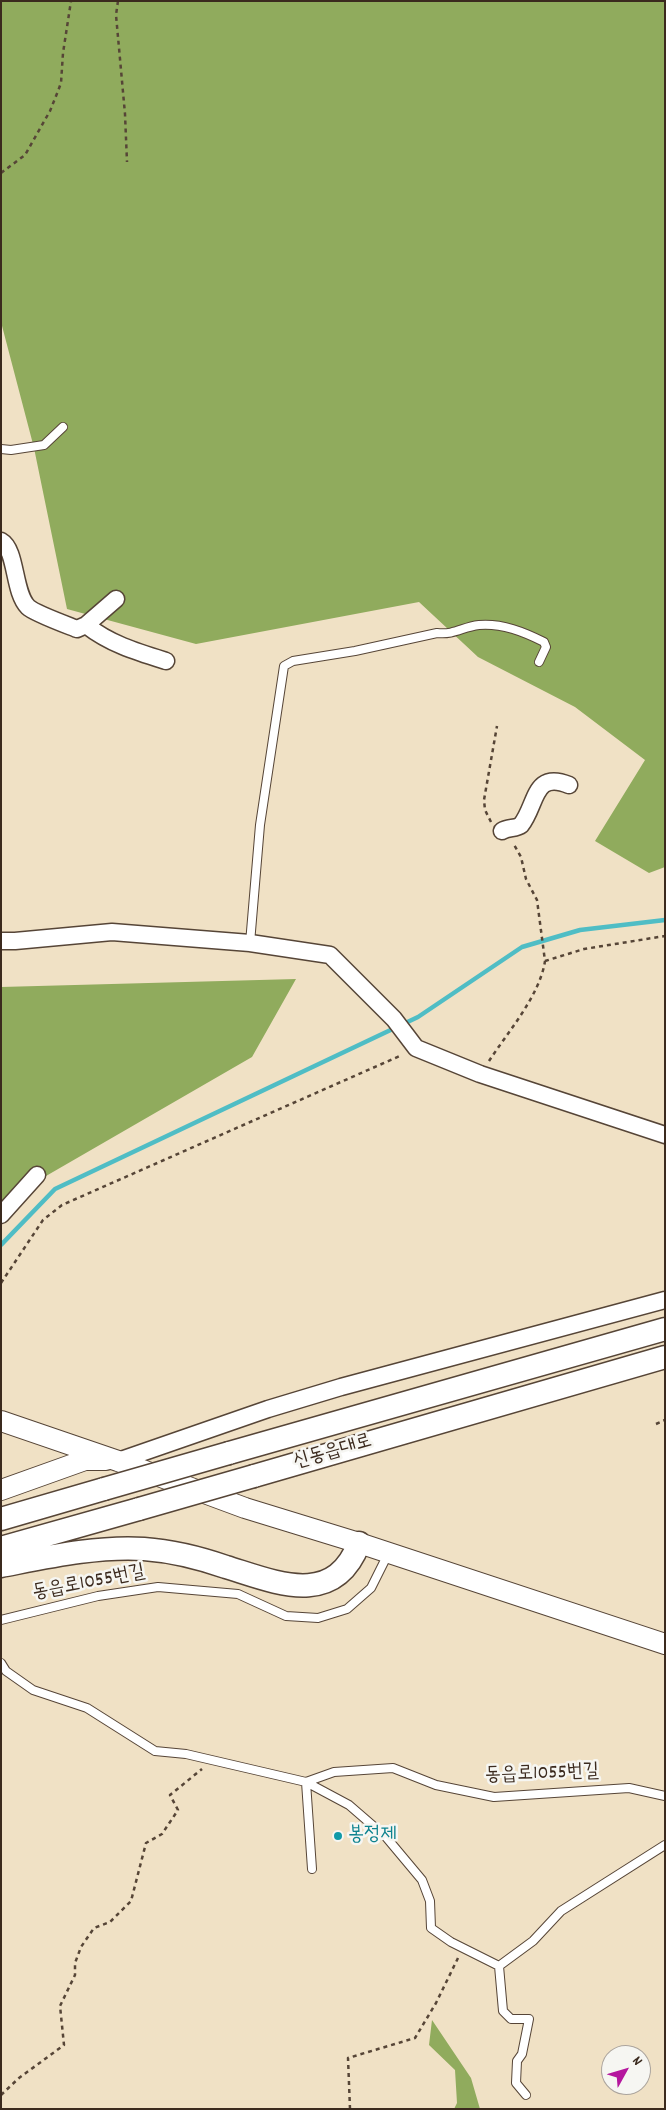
<!DOCTYPE html>
<meta charset="utf-8">
<style>
body{margin:0}
#map{position:relative;width:666px;height:2110px;overflow:hidden;background:#f0e1c5;font-family:Dekko,sans-serif}
canvas{display:block}
.frame{position:absolute;inset:0;border:2px solid #3b2a1e;pointer-events:none}
.north{position:absolute;left:601px;top:2045px;width:50px;height:50px;box-sizing:border-box;background:#f6f6f2;border:1px solid #aba49d;border-radius:50%;rotate:51deg;font-size:14px;font-weight:700;line-height:20px;text-align:center;color:#3b2a1e}
.north::after{content:'';display:block;margin:auto;width:18px;height:22px;background:#b5179e;clip-path:polygon(50% 0,100% 100%,50% 72%,0 100%)}
</style>
<div id="map">
<canvas width="666" height="2110"></canvas>
<div class="frame"></div>
<div class="north">N</div>
</div>
<script>
const ctx = document.querySelector('canvas').getContext('2d');
ctx.lineJoin = 'round';
function fillPath(path, color) { ctx.fillStyle = color; ctx.fill(path, 'evenodd'); }
function trace(path, color, width, dash) { ctx.strokeStyle = color; ctx.lineWidth = width; ctx.lineCap = dash ? 'butt' : 'round'; ctx.setLineDash(dash || []); ctx.stroke(path); }
function drawText(font, color, halo, rows, align = 'center') {
  ctx.font = font + ' Dekko,"Poor Story",sans-serif'; ctx.lineWidth = 5; ctx.setLineDash([]); ctx.textBaseline = 'middle'; ctx.strokeStyle = halo; ctx.fillStyle = color; for (const [text, x, y, turn = 0] of rows) {
    ctx.save(); ctx.translate(x, y); ctx.rotate((+turn || 0) * Math.PI / 180); ctx.textAlign = isNaN(turn) ? turn : align; if (halo) ctx.strokeText(text, 0, 0); ctx.fillText(text, 0, 0); ctx.restore();
  }
}
fillPath(new Path2D(`
 M1,1H665V867L649,873L595,841L645,760L575,707L478,657L419,602L196,644L67,609L34,448L1,322Z
 M296,979L252,1057L1,1202V987Z
 M432,2020L471,2078L480,2109H454L457,2103L455,2070L429,2045Z`), '#90ab5d');
trace(new Path2D(`
 M1,1245L55,1189L418,1017L522,947L580,930L665,920`), '#4fbdc5', 4.5);
const service = new Path2D(`
 M1,449L11,450L44,445L63,427
 M250,943L260,825L284,666L293,661L355,651L437,633C455,635 462,627 479,625C502,623 524,632 544,642L546,647L539,662
 M1,1620L98,1596L158,1587L238,1594L286,1616L318,1618L347,1609L371,1588L388,1554
 M1,1663L6,1671L33,1690L87,1708L155,1751L186,1754L306,1782L334,1772L393,1768L436,1785L494,1797L629,1788L665,1796
 M306,1782L349,1805L386,1837L422,1880L430,1901L431,1928L451,1942L499,1966
 M306,1782L312,1869
 M499,1966L533,1941L561,1911L665,1845
 M499,1966L503,2011L511,2019H529L522,2054L517,2061L516,2083L526,2095`);
const minor = new Path2D(`
 M1,541C17,550 13,592 28,607C34,613 67,625 77,629L86,625L116,599
 M86,625C110,644 137,652 166,661
 M502,831C508,827 516,829 521,825C537,805 533,770 569,785
 M1,941H15L112,932L250,943L330,955L394,1019L416,1048L480,1074L665,1135
 M1,1215L37,1175
 M118,1461L268,1409L341,1387L665,1300`);
const tertiary = new Path2D(`
 M1,1421L118,1461L245,1508L359,1543L665,1644
 M1,1490L85,1460H106`);
const secondary = new Path2D(`
 M229,1453L665,1329
 M254,1476L665,1357
 M1,1519L104,1489
 M1,1548L139,1509
 M1,1566C48,1557 97,1546 144,1549C172,1551 200,1558 226,1567C275,1582 334,1609 359,1543`);
trace(service, '#564537', 10);
trace(minor, '#564537', 19);
trace(tertiary, '#564537', 22);
trace(secondary, '#564537', 25);
trace(new Path2D(`
 M118,1L116,15L125,114L127,162
 M1,173L25,155L50,111L58,91L61,83L63,53L71,1
 M491,822L485,810L484,800L497,726
 M545,961L584,949L665,936
 M489,1061C508,1032 540,995 545,961L537,900L526,879L521,857L513,843
 M1,1283L43,1220L62,1205L402,1055
 M656,1424L665,1420
 M1,2095L19,2078L64,2045L60,2006L75,1975V1963L81,1947L94,1928L110,1922L131,1901L146,1843L162,1834L178,1810L170,1795L202,1769
 M350,2109L348,2058L415,2038L436,2003L458,1958`), '#564537', 2.5, [4, 4]);
trace(service, '#fff', 8);
trace(minor, '#fff', 16);
trace(tertiary, '#fff', 20);
trace(secondary, '#fff', 22);
const secondaryBridge = new Path2D(`
 M104,1489L229,1453
 M139,1509L254,1476`);
trace(secondaryBridge, '#564537', 25, []);
trace(secondaryBridge, '#fff', 22);
for (const [x, y, r, color] of [
 [338,1836,5,"#0f9aa8"]
]) { const dot = new Path2D(); dot.arc(x, y, r, 0, 2 * Math.PI); ctx.fillStyle = color; ctx.fill(dot); trace(dot, '#f6f6f2', 2); }
drawText('20px', '#3b2a1e', '#f6f6f2', [
 ["신동읍대로",333,1453,-16],
 ["동읍로1055번길",89,1584,-11],
 ["동읍로1055번길",542,1775,-2]
]);
drawText('20px', '#0d838f', '#f6f6f2', [
 ["봉정제",348,1836]
], 'left');
</script>
